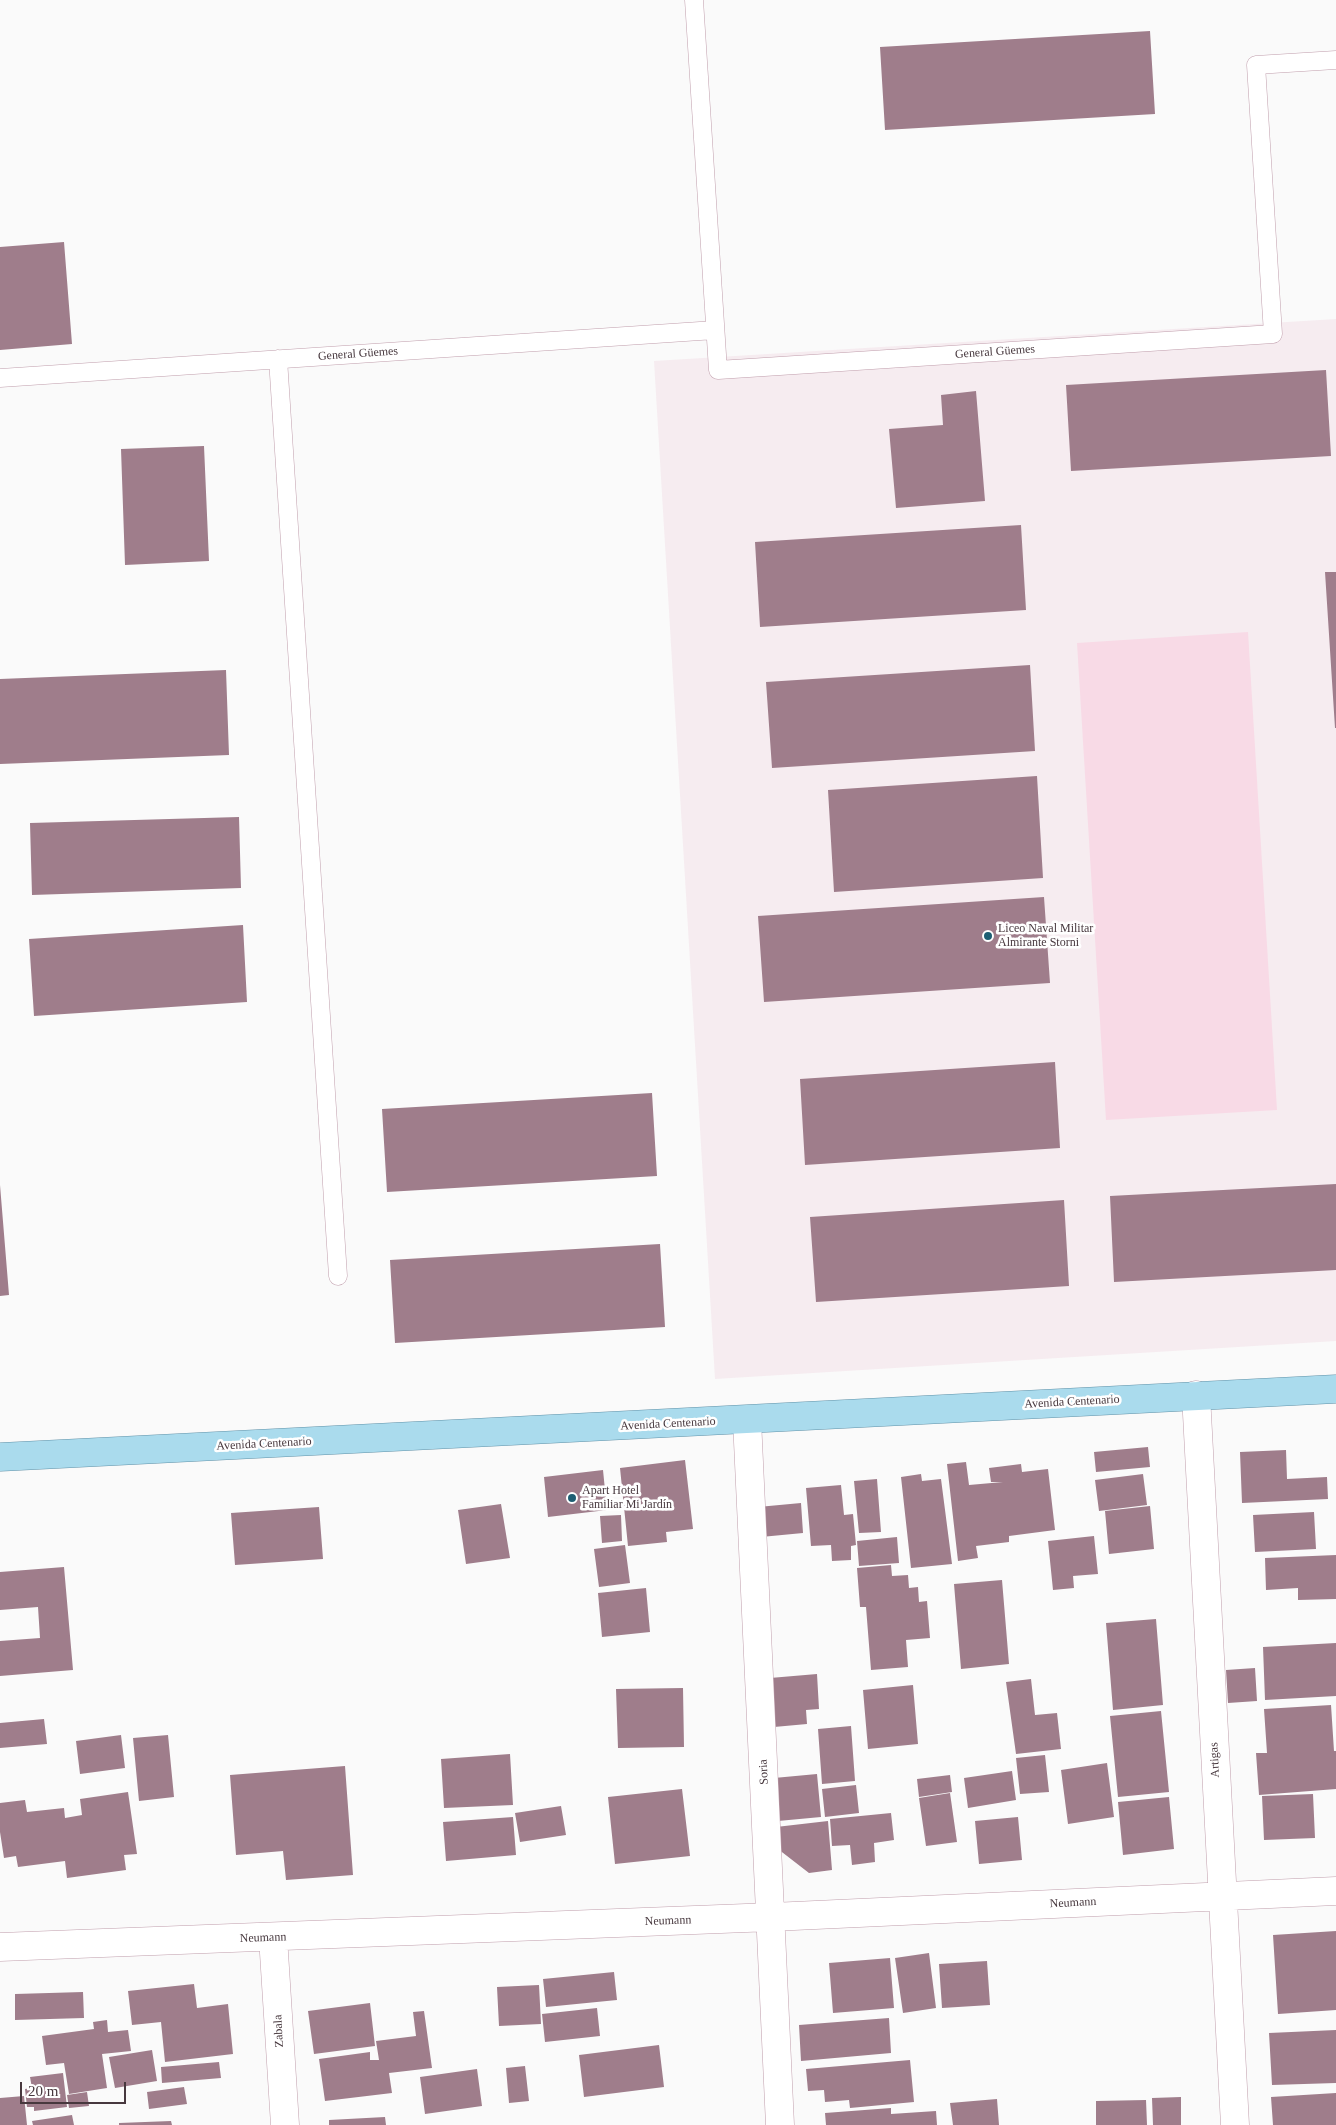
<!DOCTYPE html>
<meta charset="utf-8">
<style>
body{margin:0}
#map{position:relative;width:1336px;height:2125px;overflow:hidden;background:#fafafa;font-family:"Times New Roman",serif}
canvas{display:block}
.scale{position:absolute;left:20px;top:2082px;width:106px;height:22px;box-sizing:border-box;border:2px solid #47383e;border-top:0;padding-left:6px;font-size:15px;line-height:18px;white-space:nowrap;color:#47383e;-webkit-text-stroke:4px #fff;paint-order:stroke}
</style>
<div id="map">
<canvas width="1336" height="2125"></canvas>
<div class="scale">20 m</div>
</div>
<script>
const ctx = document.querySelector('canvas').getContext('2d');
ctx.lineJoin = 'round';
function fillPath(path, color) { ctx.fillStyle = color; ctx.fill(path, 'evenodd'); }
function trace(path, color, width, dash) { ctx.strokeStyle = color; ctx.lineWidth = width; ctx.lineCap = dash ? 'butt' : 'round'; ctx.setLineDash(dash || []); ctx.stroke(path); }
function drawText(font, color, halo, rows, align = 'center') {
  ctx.font = font + ' "Times New Roman",serif'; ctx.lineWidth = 5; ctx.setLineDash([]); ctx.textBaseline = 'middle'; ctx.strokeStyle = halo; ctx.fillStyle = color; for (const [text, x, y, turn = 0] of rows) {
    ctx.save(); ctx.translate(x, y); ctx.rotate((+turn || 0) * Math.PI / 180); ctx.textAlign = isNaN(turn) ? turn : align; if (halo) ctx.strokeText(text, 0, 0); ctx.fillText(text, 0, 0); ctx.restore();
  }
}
fillPath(new Path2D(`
 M1336,319V1341L715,1379L654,361Z`), '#f6ecf0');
fillPath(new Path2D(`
 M1248,632L1277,1110L1106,1120L1077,643Z`), '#f8dae6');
fillPath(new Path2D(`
 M1150,31L1155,114L885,130L880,47Z
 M64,242L72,344L0,350V247Z
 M1326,370L1331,456L1071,471L1066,385Z
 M976,391L985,501L896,508L889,429L943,425L941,395Z
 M204,446L209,561L125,565L121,449Z
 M1021,525L1026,610L760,627L755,542Z
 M1325,572H1336V728H1335Z
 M1030,665L1035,751L772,768L766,682Z
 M226,670L229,755L0,764V679Z
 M1037,776L1043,878L834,892L828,790Z
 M239,817L241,888L32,895L30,823Z
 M1044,897L1050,983L764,1002L758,916Z
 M243,925L247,1002L34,1016L29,939Z
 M1055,1062L1060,1148L805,1165L800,1079Z
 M652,1093L657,1176L387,1192L382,1109Z
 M1336,1184V1270L1114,1282L1110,1196Z
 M0,1185L9,1295L0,1296Z
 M1064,1200L1069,1286L816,1302L810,1217Z
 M660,1244L665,1327L395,1343L390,1260Z
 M1148,1447L1150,1467L1096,1472L1094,1452Z
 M1286,1450L1287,1479L1327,1477L1328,1499L1242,1503L1240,1452Z
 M685,1460L693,1529L666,1532L667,1542L628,1546L620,1468Z
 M966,1462L969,1485L1003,1482H991L989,1468L1021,1464L1022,1472L1048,1469L1055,1530L1009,1536V1542L976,1546L978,1558L958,1561L947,1464Z
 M603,1470L607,1510L548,1517L544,1477Z
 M921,1474L922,1481L941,1479L952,1564L911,1568L901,1477Z
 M1143,1474L1147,1505L1099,1511L1095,1480Z
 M877,1479L881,1532L859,1533L854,1481Z
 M841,1485L844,1515L853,1514L856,1545L851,1546V1560L832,1561L831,1545L811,1546L806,1488Z
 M801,1503L803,1533L761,1537L758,1507Z
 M501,1504L510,1558L466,1564L458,1510Z
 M1150,1506L1154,1549L1109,1554L1105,1511Z
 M319,1507L323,1559L235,1565L231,1513Z
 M1314,1512L1316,1549L1255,1552L1253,1515Z
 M621,1515L622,1541L602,1543L600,1516Z
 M1094,1536L1098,1574L1073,1576L1074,1588L1053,1590L1048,1541Z
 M897,1537L899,1563L859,1566L857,1541Z
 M625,1545L630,1583L599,1587L594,1549Z
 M1336,1555V1599L1298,1600V1588L1266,1590L1265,1558Z
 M891,1565L892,1576L908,1575L909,1588L918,1587L919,1602L927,1601L930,1638L906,1640L908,1667L871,1670L866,1607H860L857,1568Z
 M64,1567L73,1670L0,1676V1641L40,1638L38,1607L0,1610V1572Z
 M1002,1580L1009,1664L961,1669L954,1584Z
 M646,1588L650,1632L602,1637L598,1593Z
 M1156,1619L1163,1705L1113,1710L1106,1623Z
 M1336,1643V1696L1265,1700L1263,1647Z
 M1255,1668L1257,1701L1228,1703L1226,1670Z
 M817,1674L819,1709L806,1710L807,1724L774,1727L770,1678Z
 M1031,1679L1035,1715L1057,1713L1061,1749L1016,1754L1006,1682Z
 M913,1685L918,1744L868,1749L863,1690Z
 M683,1688L684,1747L618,1748L616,1689Z
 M1331,1705L1334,1751H1336V1789L1259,1795L1256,1753H1267L1264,1709Z
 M1161,1711L1169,1792L1118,1797L1110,1716Z
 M44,1719L47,1744L0,1748V1723Z
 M851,1726L855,1781L822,1784L818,1729Z
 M121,1735L125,1768L80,1774L76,1741Z
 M168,1735L174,1797L139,1801L133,1738Z
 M510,1754L513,1805L444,1808L441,1759Z
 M1045,1755L1049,1792L1020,1794L1016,1758Z
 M1107,1763L1114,1817L1068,1824L1061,1770Z
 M345,1766L353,1875L286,1880L283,1851L236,1855L230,1775Z
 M1012,1771L1016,1800L968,1808L964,1778Z
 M817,1774L821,1817L778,1821L774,1778Z
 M950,1775L952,1792L919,1797L917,1779Z
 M856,1785L859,1813L825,1817L822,1789Z
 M682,1789L690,1856L615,1864L608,1797Z
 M128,1792L137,1854L124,1855L126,1870L67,1878L65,1861L18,1867L16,1856L4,1858L0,1832V1803L25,1800L27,1812L64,1808L65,1818L82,1815L80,1799Z
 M950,1793L957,1842L926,1846L919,1798Z
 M1313,1794L1315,1838L1264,1840L1262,1796Z
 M1169,1797L1174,1849L1123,1855L1118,1802Z
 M561,1806L566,1835L520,1842L515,1813Z
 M891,1813L894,1840L874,1843L875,1862L852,1865L850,1845L832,1846L830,1819Z
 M513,1817L516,1855L446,1861L443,1822Z
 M1018,1817L1022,1860L979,1864L975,1821Z
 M828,1821L832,1870L809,1873L778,1849L776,1827Z
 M1336,1931V2010L1278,2014L1273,1935Z
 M929,1953L936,2008L903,2013L895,1958Z
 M890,1958L894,2008L833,2013L829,1963Z
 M987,1961L990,2005L942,2008L939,1964Z
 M614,1972L617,2000L546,2007L543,1979Z
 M194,1984L197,2008L228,2004L233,2054L165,2062L161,2022L132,2025L128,1991Z
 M539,1985L541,2024L499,2026L497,1987Z
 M83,1992L84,2018L15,2020V1994Z
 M370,2003L375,2046L314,2054L308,2011Z
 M597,2008L600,2036L545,2042L542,2014Z
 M424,2011L432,2068L389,2073L392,2093L325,2101L319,2059L370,2052V2060H379L376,2041L416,2036L413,2012Z
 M889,2018L891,2053L801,2061L799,2025Z
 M107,2020L108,2032L128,2030L131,2051L102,2054L107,2088L69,2094L64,2063L46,2065L42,2036L94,2029L93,2022Z
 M1336,2030V2083L1272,2085L1269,2033Z
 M659,2045L664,2087L584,2097L579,2055Z
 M152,2050L157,2081L115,2088L109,2057Z
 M910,2060L914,2102L850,2108L849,2100L825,2102L824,2090L808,2091L806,2069Z
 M219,2062L221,2078L162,2083L161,2067Z
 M525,2066L529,2101L509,2103L506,2068Z
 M477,2069L482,2106L425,2114L420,2077Z
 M63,2073L67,2107L34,2111V2107H27L25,2089L32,2088L30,2077Z
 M184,2087L187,2104L149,2109L147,2092Z
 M87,2092L89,2106L69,2108L67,2095Z
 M1336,2093V2125H1273L1271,2097Z
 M24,2096L27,2125H0V2098Z
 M1181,2097V2125H1153L1152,2098Z
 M997,2099L999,2125H953L950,2103Z
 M1146,2100L1147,2125H1096V2101Z
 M891,2108V2114L936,2111L937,2125H826L825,2113Z
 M72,2115L74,2125H33L32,2121Z
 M385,2117L386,2125H329V2120Z
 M171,2121L172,2125H119V2123Z`), '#9f7d8b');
const lane = new Path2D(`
 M694,0L718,370L1273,334L1256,65L1336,60
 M278,359L338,1276
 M0,378L715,330`);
const street = new Path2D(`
 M1196,1395L1235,2125
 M747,1420L780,2125
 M273,1937L285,2125
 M0,1947L772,1917L1336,1891`);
const primary = new Path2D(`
 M0,1457L1336,1389`);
trace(lane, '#c09eac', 19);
trace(street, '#c09eac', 29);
trace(primary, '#6292a8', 29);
trace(lane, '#fff', 18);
trace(street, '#fff', 28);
trace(primary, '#aadbed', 28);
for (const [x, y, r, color] of [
 [988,936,5,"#1d5e73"],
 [572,1498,5,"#1d5e73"]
]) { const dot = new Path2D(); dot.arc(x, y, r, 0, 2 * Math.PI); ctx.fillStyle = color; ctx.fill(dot); trace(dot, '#fff', 2); }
drawText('12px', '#47383e', '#fff', [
 ["General Güemes",995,352,-4],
 ["General Güemes",358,354,-4],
 ["Avenida Centenario",1072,1402,-3],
 ["Avenida Centenario",668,1424,-3],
 ["Avenida Centenario",264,1444,-3],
 ["Artigas",1215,1760,-93],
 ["Soria",764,1772,-93],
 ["Neumann",1073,1903,-3],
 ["Neumann",668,1921,-2],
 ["Neumann",263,1938,-2],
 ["Zabala",279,2031,-93]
]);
drawText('12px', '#47383e', '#fff', [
 ["Liceo Naval Militar",998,929],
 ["Almirante Storni",998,943],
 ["Apart Hotel",582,1491],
 ["Familiar Mi Jardín",582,1505]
], 'left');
</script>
